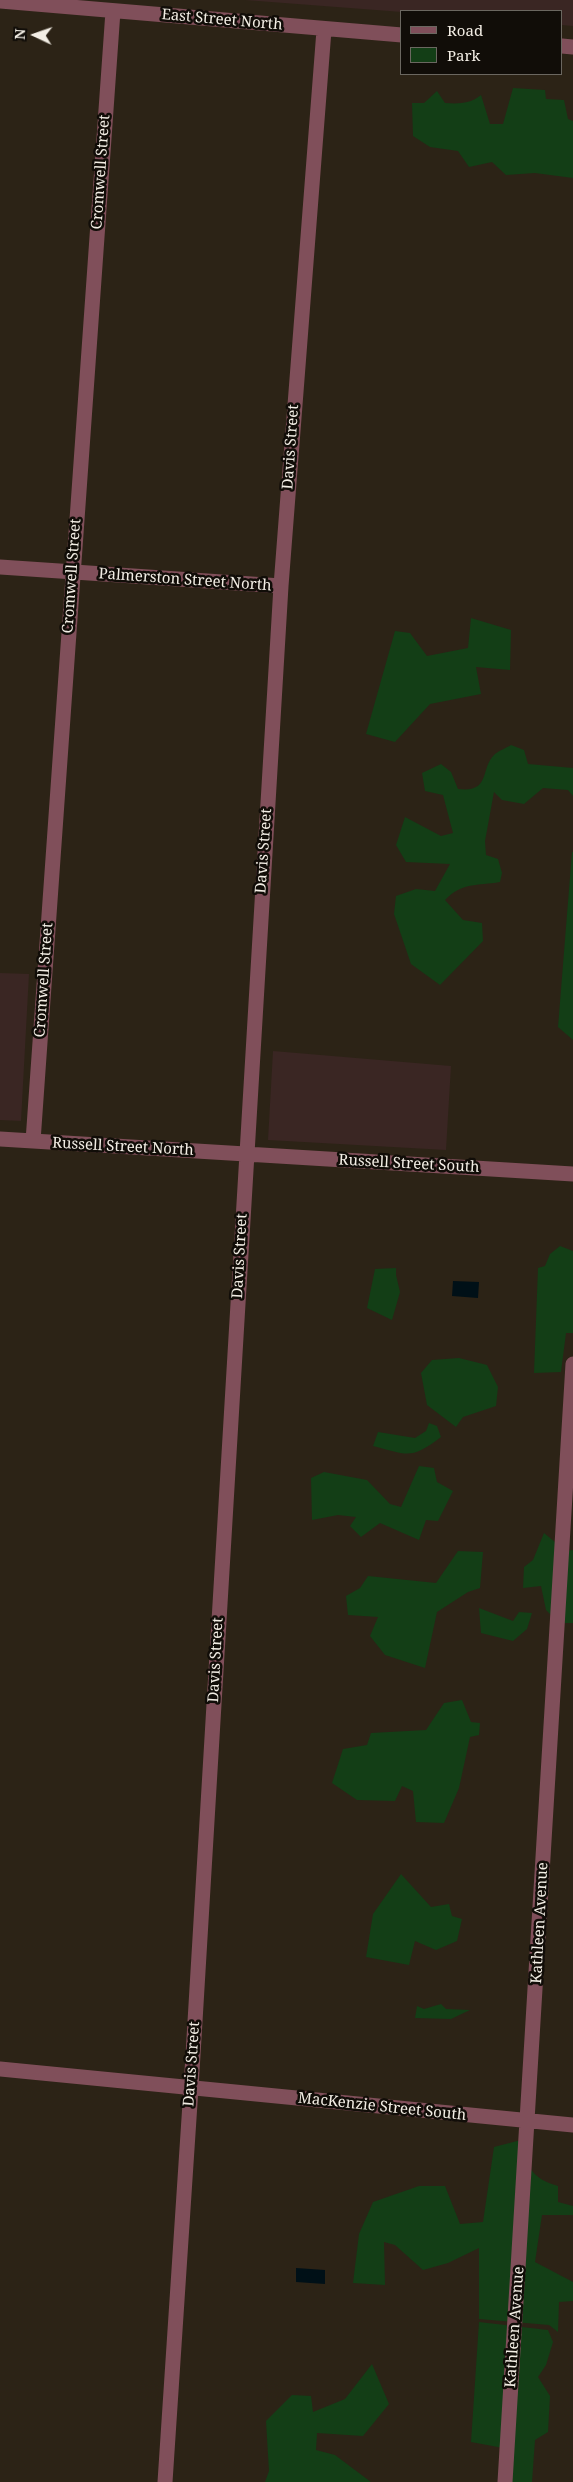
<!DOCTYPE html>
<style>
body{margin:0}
#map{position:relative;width:573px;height:2482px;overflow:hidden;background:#2c2316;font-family:"Noto Serif",serif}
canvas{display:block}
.legend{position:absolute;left:400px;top:10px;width:162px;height:65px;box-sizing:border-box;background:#110d08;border:1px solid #6b6760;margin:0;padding:6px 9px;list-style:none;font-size:15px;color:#f3eee5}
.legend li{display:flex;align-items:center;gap:10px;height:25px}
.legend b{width:25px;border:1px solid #6b6760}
.north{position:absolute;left:10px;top:10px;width:50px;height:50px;-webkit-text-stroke:4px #110d08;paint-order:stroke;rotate:273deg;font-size:14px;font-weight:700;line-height:20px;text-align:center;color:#f3eee5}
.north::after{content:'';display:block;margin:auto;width:18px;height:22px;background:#f3eee5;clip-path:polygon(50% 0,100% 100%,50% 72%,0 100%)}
</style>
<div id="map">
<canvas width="573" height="2482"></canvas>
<ul class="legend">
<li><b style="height:6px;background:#804f5a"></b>Road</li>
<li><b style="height:14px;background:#133e16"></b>Park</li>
</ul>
<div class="north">N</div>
</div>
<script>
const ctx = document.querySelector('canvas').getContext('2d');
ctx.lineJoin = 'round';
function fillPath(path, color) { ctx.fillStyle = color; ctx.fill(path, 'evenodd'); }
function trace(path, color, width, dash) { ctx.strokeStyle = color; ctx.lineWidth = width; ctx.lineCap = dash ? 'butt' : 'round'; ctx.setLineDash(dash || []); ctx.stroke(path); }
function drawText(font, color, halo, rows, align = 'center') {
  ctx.font = font + ' "Noto Serif",serif'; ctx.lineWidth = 5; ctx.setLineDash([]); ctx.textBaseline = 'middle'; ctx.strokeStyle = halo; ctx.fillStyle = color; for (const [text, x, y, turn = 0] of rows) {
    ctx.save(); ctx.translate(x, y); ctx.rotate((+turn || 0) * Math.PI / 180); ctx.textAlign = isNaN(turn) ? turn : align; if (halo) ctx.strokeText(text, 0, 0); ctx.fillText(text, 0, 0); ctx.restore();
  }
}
fillPath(new Path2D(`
 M245,0H573V26L562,25V11L402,12Z
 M0,973L29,974L21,1121L0,1120Z
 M273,1051L451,1066L446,1150L268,1140Z`), '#3a2623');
fillPath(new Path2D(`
 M513,88L545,90L546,99L564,100L568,119L573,121V178L535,173L506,175L492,162L469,167L458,151L430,147L413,136L412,103H424L437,91L445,103C458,104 470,104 481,95L490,124H503Z
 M471,618L511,630L510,670L476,667L481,694L430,704L395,742L366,734L395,631L410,633L427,656L468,648Z
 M511,745L524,750L528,764L573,768V796L568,790L543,788L524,804L502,800L494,792L485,841L486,855L498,859L502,873L500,882C477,886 462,882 445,900L463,920L482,923L483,941L440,985L411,964L394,914L396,896L416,889L435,891L450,864L406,862L396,845L405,817L441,836L453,833L443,795L425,791L422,773L441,764L451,772L458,789C491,793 480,769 494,755C498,751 506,748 511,745Z
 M572,852H573V1040L558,1027Z
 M560,1246L573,1251V1333H566L561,1372L534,1373L538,1268L545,1266L550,1254Z
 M396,1268V1275L400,1292L392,1320L367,1308L375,1269Z
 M459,1358L487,1365L498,1387L496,1406L463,1417L456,1427L427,1405L421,1373L432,1360Z
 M429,1423L437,1426L441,1437C411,1460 408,1455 373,1446L378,1432L415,1438L426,1431Z
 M419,1466L434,1468L437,1482L453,1491L438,1521L426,1520L419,1540L380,1523L361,1537L350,1526L356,1517L338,1515L312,1520L311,1478L324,1472L367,1480L390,1504L401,1507Z
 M544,1533L566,1551L573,1550V1623H559L546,1610L541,1586L523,1588L524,1567L533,1560Z
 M458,1551L483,1552L480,1588L468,1592L437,1612L425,1668L385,1655L370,1636L378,1617L348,1615L346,1596L360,1588L368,1576L436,1583Z
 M479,1608L513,1621L519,1612L532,1613L527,1629L513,1641L481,1633Z
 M462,1700L471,1722L480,1723L479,1735L470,1737L459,1788L444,1823L416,1822L413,1791L402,1786L395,1801L357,1800L332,1783L343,1749L367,1745L371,1733L426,1730L444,1703Z
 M401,1874L431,1907L449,1904L452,1916L462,1919L457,1941L436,1950L415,1941L409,1965L366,1957L373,1914Z
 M441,2004L446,2009L470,2010L451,2019L415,2018L417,2006L424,2009Z
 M521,2140C525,2165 532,2179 558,2186V2202L573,2206V2215H542L535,2262L573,2282V2301L559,2302L558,2332L549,2325L479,2319V2248L448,2263L423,2270L395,2245L384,2242L385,2285L353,2283L359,2234L373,2202L419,2186H445L460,2224L483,2222L494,2147Z
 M479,2322L548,2330L553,2342L546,2365L538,2377L550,2396L548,2432L535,2440L532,2482H508L514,2450L471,2442Z
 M372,2364L389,2404L363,2436L317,2433L316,2450L335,2455L371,2482H265L269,2471L266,2421L292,2395L311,2396L313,2412L345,2399Z`), '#133e16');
fillPath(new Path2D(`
 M453,1281L479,1282L478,1298L452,1296Z
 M296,2268L325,2270V2284L296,2282Z`), '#001017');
trace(new Path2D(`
 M0,1L402,35
 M562,46L573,47
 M0,567L281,586
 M0,1139L573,1174
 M33,1141L113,11
 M0,2069L573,2125
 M165,2482L191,2088L281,586L324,30
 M505,2482L573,1364`), '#804f5a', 15);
drawText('15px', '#f3eee5', '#110d08', [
 ["East Street North",222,20,5],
 ["Cromwell Street",101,172,-86],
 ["Davis Street",291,447,-86],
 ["Cromwell Street",72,576,-86],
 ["Palmerston Street North",185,580,4],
 ["Davis Street",264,851,-86],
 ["Cromwell Street",44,980,-86],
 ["Russell Street North",123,1147,3],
 ["Russell Street South",409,1164,3],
 ["Davis Street",240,1256,-87],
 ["Davis Street",216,1660,-87],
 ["Kathleen Avenue",540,1923,-87],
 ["Davis Street",192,2064,-86],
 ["MacKenzie Street South",382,2107,6],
 ["Kathleen Avenue",515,2327,-86]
]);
</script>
